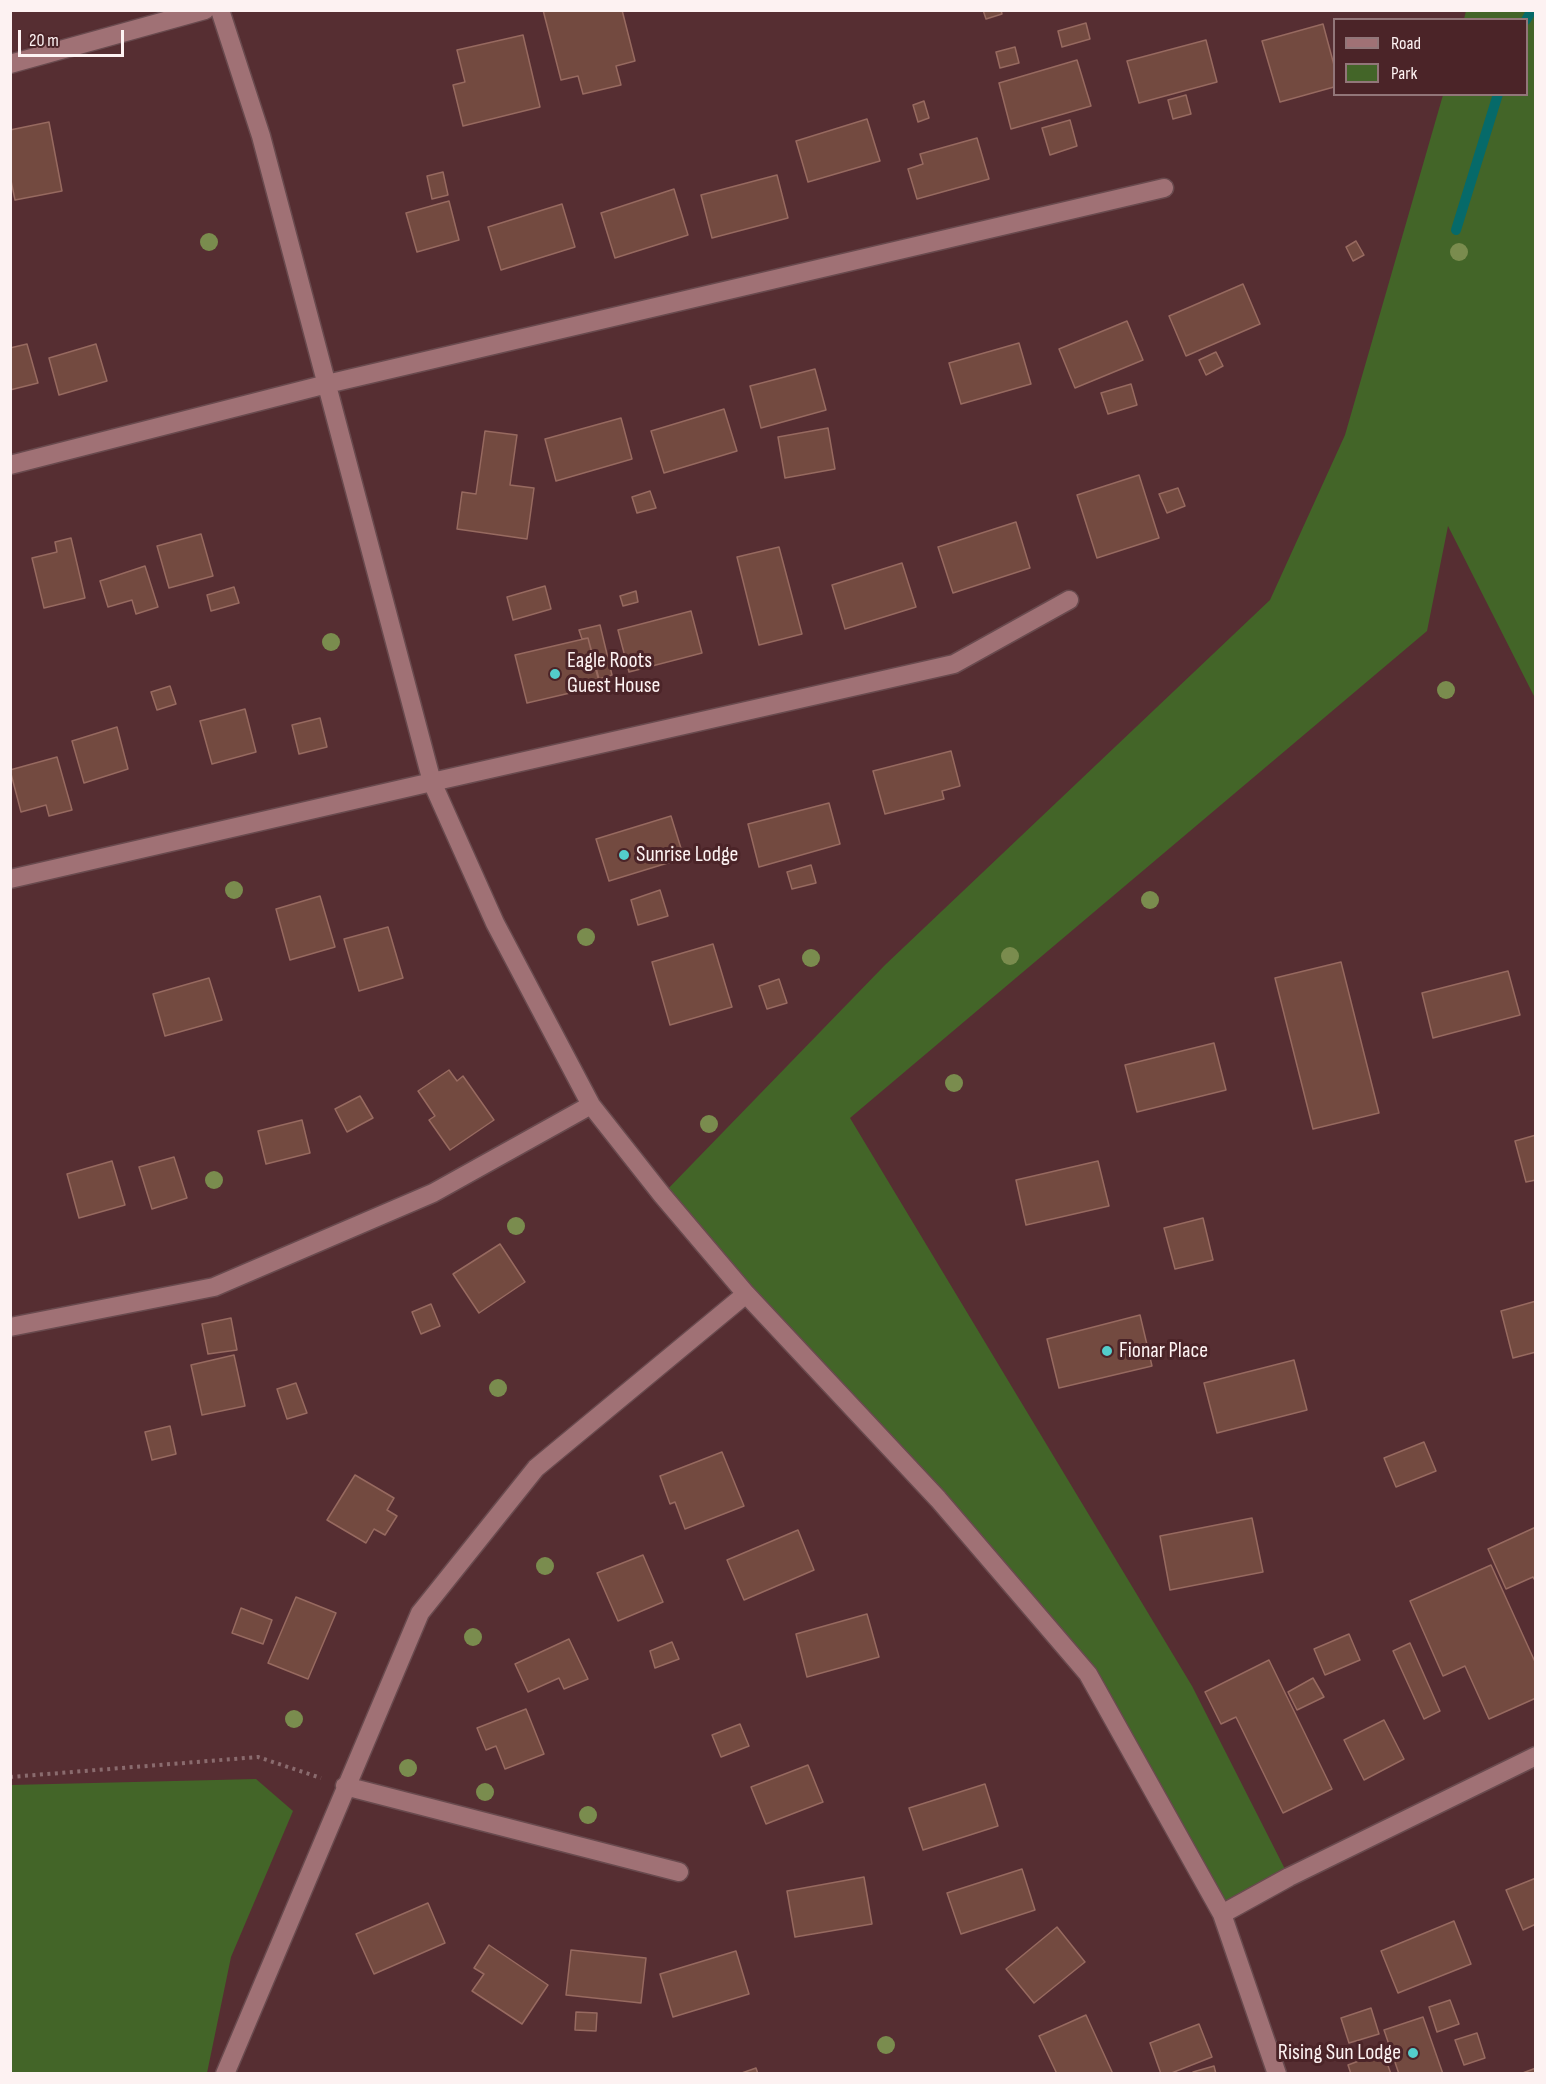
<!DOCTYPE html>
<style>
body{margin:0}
#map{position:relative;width:1546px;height:2084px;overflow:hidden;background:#562e32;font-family:"Sofia Sans Condensed",sans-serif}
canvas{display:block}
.frame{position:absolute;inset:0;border:12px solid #fdf2f2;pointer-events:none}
.legend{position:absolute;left:1333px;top:18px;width:195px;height:78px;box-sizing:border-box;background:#4b2428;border:2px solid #927679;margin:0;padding:8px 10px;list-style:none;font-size:18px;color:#fdf2f2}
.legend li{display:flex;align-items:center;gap:12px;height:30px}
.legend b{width:30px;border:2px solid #927679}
.scale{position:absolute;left:18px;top:30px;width:106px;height:27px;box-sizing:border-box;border:3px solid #fdf2f2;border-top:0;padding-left:8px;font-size:18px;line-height:21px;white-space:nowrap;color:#fdf2f2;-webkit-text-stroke:4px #4b2428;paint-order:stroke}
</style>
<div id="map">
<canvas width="1546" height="2084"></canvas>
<div class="frame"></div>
<ul class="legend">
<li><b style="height:8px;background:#a07175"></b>Road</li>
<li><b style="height:16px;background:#436528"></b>Park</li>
</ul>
<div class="scale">20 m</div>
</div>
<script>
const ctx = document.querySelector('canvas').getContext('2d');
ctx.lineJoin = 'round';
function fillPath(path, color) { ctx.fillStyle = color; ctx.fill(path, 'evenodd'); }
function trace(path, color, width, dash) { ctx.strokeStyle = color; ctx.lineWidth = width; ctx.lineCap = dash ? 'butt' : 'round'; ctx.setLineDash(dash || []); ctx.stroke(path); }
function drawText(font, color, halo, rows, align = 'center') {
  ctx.font = font + ' "Sofia Sans Condensed",sans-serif'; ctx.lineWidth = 6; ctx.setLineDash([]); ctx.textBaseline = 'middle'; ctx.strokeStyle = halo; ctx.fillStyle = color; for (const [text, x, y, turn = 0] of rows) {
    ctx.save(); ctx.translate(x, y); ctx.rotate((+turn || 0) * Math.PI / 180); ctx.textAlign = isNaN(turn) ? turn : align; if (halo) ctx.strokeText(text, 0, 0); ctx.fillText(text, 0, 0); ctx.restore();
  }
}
fillPath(new Path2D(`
 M1466,11H1535V698L1448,526L1427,631L850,1118L1192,1686L1289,1877L1222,1914L1088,1674L662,1195L885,965L1270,600L1345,435L1443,95L1526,94V20L1464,19Z
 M256,1779L293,1811L231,1957L207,2073H11V1785Z`), '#436528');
trace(new Path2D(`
 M1526,20L1532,10
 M1456,230L1498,94`), '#066a69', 10);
const building = new Path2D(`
 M543,10H622L635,61L616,66L621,85L583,94L578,76L561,80Z
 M983,10H1001L1002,14L986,19Z
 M1086,23L1090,39L1062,47L1058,31Z
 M1323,24L1334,65V87L1280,102L1262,41Z
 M523,35L540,107L463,126L453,85L465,82L457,50Z
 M1206,40L1217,82L1139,103L1127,61Z
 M1015,47L1019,63L1000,68L996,52Z
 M1077,60L1091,106L1011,129L999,83Z
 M1186,95L1191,114L1173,119L1168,100Z
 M924,101L929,118L918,122L913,105Z
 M867,119L880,161L808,182L796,141Z
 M1070,120L1077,146L1050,155L1042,128Z
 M49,122L62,191L15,200L10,176V130Z
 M977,138L989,179L917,199L908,169L923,164L920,154Z
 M443,172L448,195L432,199L427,176Z
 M777,175L788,218L712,238L701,195Z
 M674,189L688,235L615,258L601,213Z
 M449,201L459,240L417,252L406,213Z
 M562,204L575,247L501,270L488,227Z
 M1356,241L1364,255L1353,261L1346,247Z
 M1243,284L1260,324L1186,356L1169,316Z
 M1127,321L1143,360L1075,388L1059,349Z
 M1019,343L1031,384L961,404L949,363Z
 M27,344L38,383L10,390V348Z
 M96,344L107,381L59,395L49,358Z
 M1216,352L1223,366L1206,375L1199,360Z
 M815,369L826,410L761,428L750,386Z
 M1131,384L1137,405L1108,414L1101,393Z
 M724,409L737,451L664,473L651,431Z
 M621,418L632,459L556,481L545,439Z
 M828,428L835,469L785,478L778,437Z
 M485,431L517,435L510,485L534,488L527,539L457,529L462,492L476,494Z
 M1139,475L1159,538L1097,558L1077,495Z
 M1178,488L1185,506L1167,513L1159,494Z
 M650,491L656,508L637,513L632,497Z
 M1016,522L1030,568L953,593L938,547Z
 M201,534L213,576L169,588L157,546Z
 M71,538L85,598L44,608L32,558L57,552L55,542Z
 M779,547L802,634L759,645L737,557Z
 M902,563L916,607L845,629L832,585Z
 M145,566L158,607L136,614L132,600L108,607L100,581Z
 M545,586L551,609L513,620L507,597Z
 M234,587L239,603L211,611L207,595Z
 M636,591L638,602L623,606L620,596Z
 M691,611L702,653L629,672L618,630Z
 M600,625L612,675L599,679L588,638L582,639L579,630Z
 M588,638L600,686L527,703L515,655Z
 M170,686L176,704L157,710L151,692Z
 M245,709L256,752L212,764L200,721Z
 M320,718L327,747L299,754L292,725Z
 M117,727L128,769L84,783L72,741Z
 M951,751L960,786L942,791L944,799L885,814L873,771Z
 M57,757L72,810L49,816L46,805L21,812L10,770Z
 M829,803L840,844L759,867L748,824Z
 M671,816L684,858L609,881L596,839Z
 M811,865L816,883L792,889L787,872Z
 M660,890L668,916L638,925L631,900Z
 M320,896L335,947L290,960L276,909Z
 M388,927L403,978L359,991L344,939Z
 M713,944L732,1007L670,1025L652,962Z
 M1341,962L1379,1113L1313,1129L1275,978Z
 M1508,971L1520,1015L1433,1038L1422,993Z
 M209,978L222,1020L165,1036L153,994Z
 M779,979L787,1003L767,1009L759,986Z
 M1214,1043L1226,1090L1137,1112L1125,1065Z
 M449,1070L457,1081L463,1076L494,1120L450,1150L429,1120L435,1116L418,1091Z
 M360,1096L373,1118L347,1132L335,1109Z
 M302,1120L310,1153L266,1164L258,1131Z
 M1536,1135V1180L1526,1182L1515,1141Z
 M174,1157L187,1198L152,1209L139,1167Z
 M112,1161L125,1205L79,1218L67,1174Z
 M1098,1161L1109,1206L1026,1225L1016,1180Z
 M1203,1218L1213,1260L1175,1269L1164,1228Z
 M500,1244L525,1282L479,1313L453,1274Z
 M1536,1301V1352L1513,1358L1501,1311Z
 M431,1304L440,1326L421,1334L412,1312Z
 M1140,1315L1152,1366L1059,1388L1047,1339Z
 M231,1318L237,1350L208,1354L202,1324Z
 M234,1355L245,1406L202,1415L191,1365Z
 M1294,1360L1307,1410L1217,1433L1204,1383Z
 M296,1383L307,1413L287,1419L277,1389Z
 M170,1426L176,1454L152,1460L145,1432Z
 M1424,1442L1436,1471L1396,1487L1384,1458Z
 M722,1452L744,1506L685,1529L675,1502L670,1504L660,1476Z
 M355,1475L394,1498L387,1510L397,1516L385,1535L374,1529L366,1543L327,1520Z
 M1252,1518L1263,1572L1170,1590L1160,1536Z
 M1536,1527V1582L1533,1577L1506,1589L1488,1549Z
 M798,1530L814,1570L744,1600L727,1560Z
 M643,1555L663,1602L618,1621L597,1573Z
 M1491,1565L1536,1664V1698L1489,1719L1465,1666L1443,1676L1410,1601Z
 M296,1597L336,1613L308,1679L268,1663Z
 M241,1608L272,1620L263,1644L232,1633Z
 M867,1614L879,1657L807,1677L796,1634Z
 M1349,1634L1360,1660L1325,1675L1314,1649Z
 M569,1639L588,1679L564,1689L559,1678L528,1692L515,1664Z
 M672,1642L679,1659L655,1668L650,1651Z
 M1410,1643L1440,1711L1424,1719L1393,1651Z
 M1269,1660L1332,1789L1283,1813L1236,1717L1221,1724L1205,1692Z
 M1313,1678L1324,1697L1297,1710L1288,1692Z
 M526,1709L544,1754L505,1769L496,1746L486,1750L477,1728Z
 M1384,1720L1404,1759L1364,1780L1344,1740Z
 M740,1724L749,1746L721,1757L712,1735Z
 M808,1765L823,1802L766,1824L751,1787Z
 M985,1784L998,1826L923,1850L909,1808Z
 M1022,1869L1035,1910L961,1934L947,1893Z
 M864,1877L872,1924L795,1937L787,1891Z
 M1536,1878V1924L1523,1930L1506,1890Z
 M428,1903L445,1943L374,1974L356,1934Z
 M1454,1921L1471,1964L1398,1993L1381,1951Z
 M1057,1927L1085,1962L1034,2003L1006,1969Z
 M489,1945L548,1985L522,2024L472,1991L484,1974L474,1968Z
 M571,1950L646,1958L641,2003L566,1995Z
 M736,1951L749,1994L673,2017L660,1974Z
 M1450,2000L1459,2024L1437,2032L1429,2007Z
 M1371,2008L1379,2034L1349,2043L1341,2018Z
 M576,2012L597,2013L596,2031L575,2030Z
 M1086,2015L1113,2074H1057L1039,2036Z
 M1423,2017L1443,2074H1399L1384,2030Z
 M1199,2024L1212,2057L1169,2074H1161L1150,2043Z
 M1477,2033L1485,2058L1464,2065L1455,2040Z
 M1383,2052L1391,2074H1351L1348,2065Z
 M1214,2066L1216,2074H1193V2072Z
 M756,2068L758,2074H739Z
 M1536,2068V2074H1520Z`);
fillPath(building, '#734a40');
trace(building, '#976a60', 1.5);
const minor = new Path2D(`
 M220,10L261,136L432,782L495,923L591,1105L662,1195L746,1294L938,1499L1088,1674L1222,1914L1277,2074
 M10,64L205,10
 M10,465L327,384L1164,188
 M10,879L432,782L954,664L1069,600
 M10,1327L214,1287L433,1193L591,1105
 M345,1786L679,1872
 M1222,1914L1289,1877L1536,1756
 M225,2074L420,1613L536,1468L746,1294`);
trace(minor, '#694a4e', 21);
trace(new Path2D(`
 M10,1777L258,1757L321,1778`), '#8a6b6e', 4, [3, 4.5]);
trace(minor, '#a07175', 18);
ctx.fillStyle = '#7a8c4e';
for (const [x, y] of [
 [209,242],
 [1459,252],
 [331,642],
 [1446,690],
 [234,890],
 [1150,900],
 [586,937],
 [1010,956],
 [811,958],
 [954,1083],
 [709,1124],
 [214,1180],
 [516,1226],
 [498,1388],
 [545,1566],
 [473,1637],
 [294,1719],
 [408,1768],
 [485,1792],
 [588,1815],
 [886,2045]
]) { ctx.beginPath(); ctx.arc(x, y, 9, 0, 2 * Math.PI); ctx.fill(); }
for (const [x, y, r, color] of [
 [555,674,6,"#53cdcb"],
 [624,855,6,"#53cdcb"],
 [1107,1351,6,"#53cdcb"],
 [1413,2053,6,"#53cdcb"]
]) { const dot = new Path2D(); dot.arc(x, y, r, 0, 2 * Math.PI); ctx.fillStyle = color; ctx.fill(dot); trace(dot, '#4b2428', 2); }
drawText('22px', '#fdf2f2', '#4b2428', [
 ["Eagle Roots",567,661],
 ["Guest House",567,686],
 ["Sunrise Lodge",636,855],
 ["Fionar Place",1119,1351],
 ["Rising Sun Lodge",1401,2053,"right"]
], 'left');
</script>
